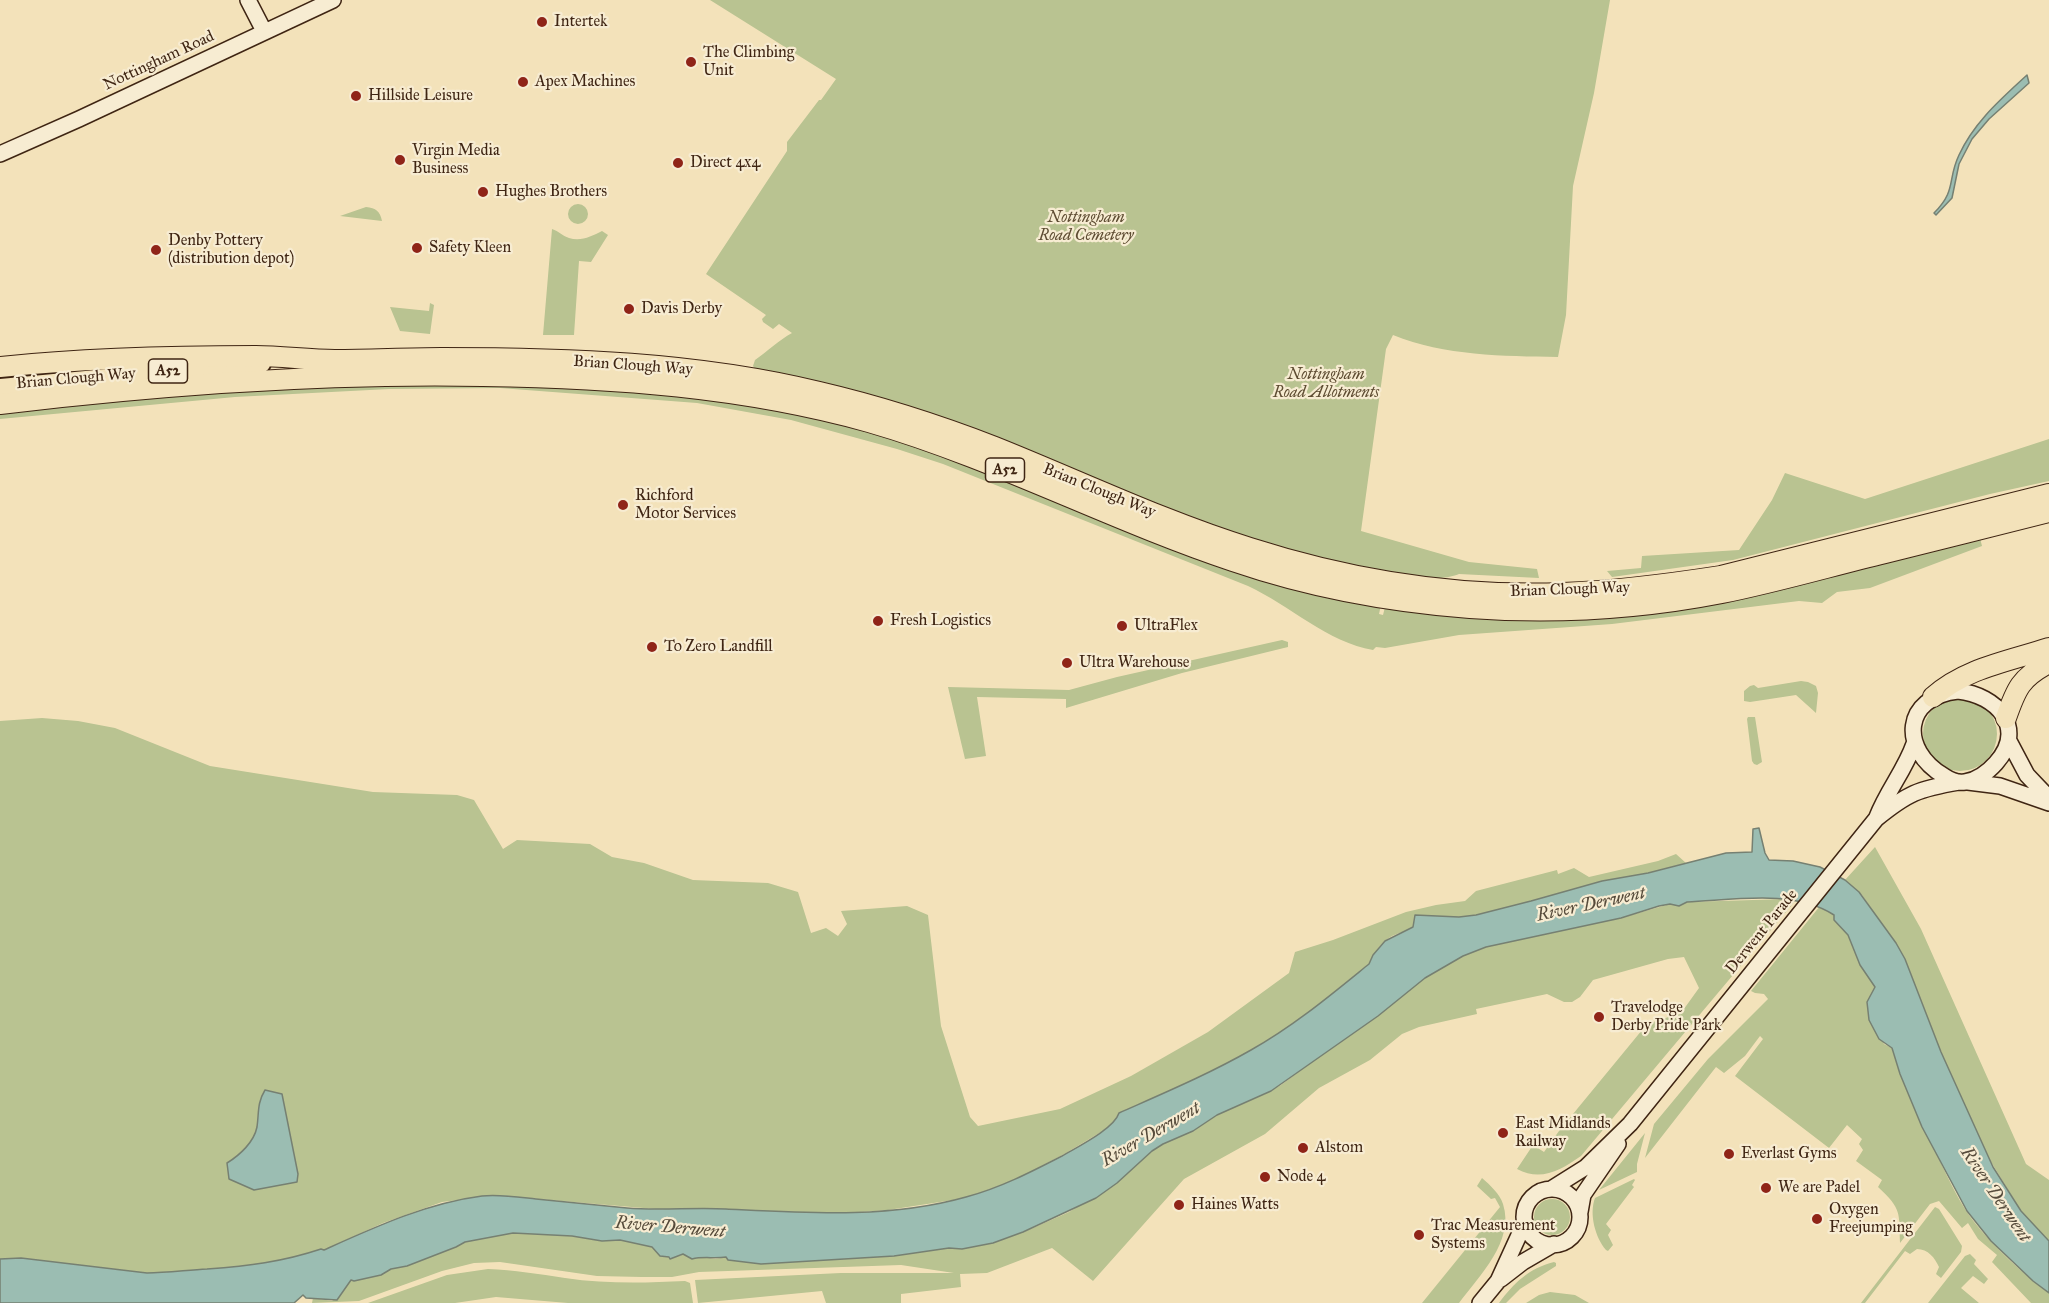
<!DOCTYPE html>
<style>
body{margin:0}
canvas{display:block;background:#f3e2ba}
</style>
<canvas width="2049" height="1303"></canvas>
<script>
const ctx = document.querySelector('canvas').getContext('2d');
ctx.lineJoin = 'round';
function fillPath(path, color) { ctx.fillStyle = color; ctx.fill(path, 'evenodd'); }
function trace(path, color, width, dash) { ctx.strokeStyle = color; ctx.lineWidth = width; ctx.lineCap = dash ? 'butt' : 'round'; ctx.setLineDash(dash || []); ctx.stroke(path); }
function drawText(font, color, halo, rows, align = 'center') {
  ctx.font = font + ' "IM FELL Great Primer",serif'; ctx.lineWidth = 4.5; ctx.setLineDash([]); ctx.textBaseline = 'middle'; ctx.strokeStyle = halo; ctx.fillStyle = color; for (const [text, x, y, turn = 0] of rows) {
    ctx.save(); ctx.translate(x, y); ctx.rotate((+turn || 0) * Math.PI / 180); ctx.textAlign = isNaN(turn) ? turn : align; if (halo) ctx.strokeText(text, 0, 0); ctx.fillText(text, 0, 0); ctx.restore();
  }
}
fillPath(new Path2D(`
 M710,0H1610L1594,93L1573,186L1566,315L1558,357C1503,356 1445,356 1393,335L1386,349L1361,531L1469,562L1537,569L1539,578L1459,574C1426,589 1314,559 1275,550L757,371L753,366L755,360C768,351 779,340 792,333L779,324L773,329L763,322L762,319L766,315L706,274L787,151V142L819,100H821L836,79Z
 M568 214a10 10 0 1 1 20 0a10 10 0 1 1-20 0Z
 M366,207C376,208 380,211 382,221L340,216Z
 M552,229C559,231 562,236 569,238C581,242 592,236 602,231L608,235L591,262L579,261L574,335H543Z
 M430,303L434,305L430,334L400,331L390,307L429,311Z
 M496,382L648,391L772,407L874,432L1381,605L1379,614L1383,615L1385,607L1906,556L1980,538L1982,546L1870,588L1837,592L1822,603L1799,601L1612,624L1459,635L1385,648L1376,647L1373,650C1329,643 1289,605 1248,586L943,464L897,449L791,420L697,403L500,388L389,389L235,397L0,419V412L19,409L264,388Z
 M2049,439V481L1990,494L1733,560L1612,577L1607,571L1641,568L1642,556L1739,550L1772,500L1785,473L1865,499Z
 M1282,640L1288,642V647L1182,673L1066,708V699L977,697L986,756L965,759L948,687L1069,690L1117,677Z
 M1801,681L1808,682L1816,686L1818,693L1816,713L1796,695L1750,702L1744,701V691L1750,686L1754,685L1758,688Z
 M1923 734a37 37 0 1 1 74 0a37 37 0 1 1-74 0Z
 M1748,717H1755L1762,762L1757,765L1754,764L1752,761L1747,719Z
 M42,718L78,721L115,728L210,766L373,792L457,795L474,800L503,849L517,840L590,844L612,857L644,863L693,880L768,883L798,892L811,933L826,928L838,936L847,924L841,911L907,906L928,915L941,1026L970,1117L978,1126L1060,1109L1131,1076L1208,1032L1289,973L1295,952L1333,940L1406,912L1436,905L1465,901L1476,891L1557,870L1558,874L1574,868L1589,877L1658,861L1676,854L1686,863L1648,873L1602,881L1531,901L1476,915L1415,925C1408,932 1400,932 1392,936C1381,942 1374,953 1369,964C1332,994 1294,1026 1251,1050C1209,1074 1164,1094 1120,1114L1114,1123L1101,1132L1066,1153L1015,1180L966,1198L888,1210L846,1213H800L725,1209L667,1210L503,1196L483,1197L442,1202L383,1223L324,1250L261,1265L167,1273H147L21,1258L0,1259V721Z
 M1875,847L1921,929L2026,1164L2049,1180V1241L2021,1211L1988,1157L1941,1052L1905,959L1862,895L1845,880Z
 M1786,899L1796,900L1581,1156C1561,1170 1541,1182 1517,1169L1533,1145L1544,1152L1559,1131L1647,1024L1681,1013L1699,988L1684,957L1668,959L1593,980L1580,997L1572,1002H1564L1547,994L1476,1009L1477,1014L1419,1027L1402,1034L1370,1060L1319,1088L1265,1134L1184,1179L1093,1281L1052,1248L987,1273L960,1274L961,1287L901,1294V1303H826L822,1291L698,1303L695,1280L841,1273H954L901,1265L699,1272L672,1277H642L597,1276L500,1262L474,1263L442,1271L359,1301L312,1303L313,1298L332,1301L342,1293L351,1280L354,1281L381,1275L391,1269L407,1266L456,1247L465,1242L513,1233L572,1236L602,1241L620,1240L652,1247L662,1257L680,1256L683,1254L692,1259L704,1257L715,1259L726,1257L894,1256L949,1248L962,1249L993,1243L1033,1228L1069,1212L1117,1183L1152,1151L1163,1144L1193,1131L1217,1115L1265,1094L1281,1085L1340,1041L1378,1016L1425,978L1463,956L1486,947L1621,918L1670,904L1679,906L1687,902Z
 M1820,906L1834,915L1835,920L1848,935L1860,965L1875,987L1867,1002L1884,1044L1892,1048C1904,1087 1921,1122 1939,1159C1949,1180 1960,1204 1975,1223C1996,1249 2022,1273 2049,1293V1303H2031L1992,1262L1997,1255L1978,1239L1968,1223L1962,1228L1939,1201L1930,1204L1900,1243C1899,1213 1902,1209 1878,1187L1882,1180L1856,1161L1863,1150L1859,1144L1862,1139L1847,1125L1829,1148L1735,1076L1763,1039L1760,1036L1745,1056L1724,1073L1716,1067L1645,1158L1654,1124L1708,1059L1768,999L1764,994L1755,993L1751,991Z
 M1645,1133L1637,1164V1172L1599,1190Z
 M1482,1178C1490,1185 1500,1194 1503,1204C1515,1241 1479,1276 1459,1303H1422L1500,1207L1495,1198L1491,1199L1477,1186Z
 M1634,1179L1635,1180L1632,1185L1634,1187L1606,1224L1611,1230L1608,1235L1613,1245L1608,1251L1606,1250C1595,1237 1589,1214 1595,1198Z
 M1534 1217a18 18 0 1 1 36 0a18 18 0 1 1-36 0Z
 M1935,1207L1939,1209L1962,1246L1961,1252L1941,1278L1936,1274L1939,1267C1935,1258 1928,1249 1917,1249L1910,1254L1905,1251L1865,1303H1861Z
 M1970,1254L1976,1260L1974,1264L1988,1279L1984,1284L1973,1276L1961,1288L1979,1303H1928L1965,1256Z
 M1554,1262L1556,1263V1266L1520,1289L1506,1303H1499C1513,1284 1529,1268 1554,1262Z
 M488,1269C514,1270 539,1274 565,1278C605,1284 645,1283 685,1281L690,1283L693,1303H568L496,1297L455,1303H368L447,1275Z
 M1550,1292L1575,1295L1589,1303H1526L1539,1295Z`), '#b9c391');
const water = new Path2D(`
 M2027,75L2029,83L1989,119L1972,139L1959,164L1952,198L1936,215L1934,213C1957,190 1947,180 1959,155C1974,122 2001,99 2027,75Z
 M1759,828L1765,853L1769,860L1793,861L1820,867L1845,880L1859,892L1896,943L1905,959L1941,1052L1993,1167L2021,1211L2049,1241V1293L2033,1281L1991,1241L1967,1211L1922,1127L1900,1074L1892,1048L1879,1039L1869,1020L1867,1002L1875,987L1860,965L1848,935L1834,920V915C1794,889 1734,900 1687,902L1679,906L1670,904L1659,906L1621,918L1486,947L1463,956L1425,978L1378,1016L1271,1091L1217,1115L1193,1131L1163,1144L1152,1151L1117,1183L1096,1198L1023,1232L993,1243L962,1249L949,1248L894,1256L761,1264L728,1260L726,1257C714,1259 704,1256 692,1259L683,1254L670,1259L669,1257L660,1256L652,1247L620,1240L602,1241L572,1236L513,1233L465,1242L456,1247L407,1266L391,1269L381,1275L354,1281L351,1280L337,1300L306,1298L303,1295L294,1303H0V1259L21,1258L147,1273C167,1273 187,1270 207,1269C248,1266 282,1262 321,1249L324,1250C375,1227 427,1203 482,1196C499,1194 518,1197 536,1199C566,1202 596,1205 627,1208C660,1211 693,1207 726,1209C806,1213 888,1219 966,1197C1000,1188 1031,1172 1062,1156C1077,1147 1114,1129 1119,1113C1164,1093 1209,1074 1251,1050C1294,1026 1332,994 1369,964L1373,955L1385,941L1413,927L1415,915L1459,917L1476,915L1531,901L1602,881L1648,873L1726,853L1752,852L1753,829Z
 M265,1090L282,1094L298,1174L297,1182L254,1190L229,1179L227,1163C240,1155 254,1142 257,1127C259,1113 257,1103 265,1090Z`);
fillPath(water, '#9bbdb2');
trace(water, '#768072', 1.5);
const secondary = new Path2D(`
 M248,0L264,31
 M0,154L79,119L333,0
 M1958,691C1997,695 2027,728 1996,763C1988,772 1978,780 1965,782C1958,783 1950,780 1944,776C1899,749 1903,697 1958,691Z
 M2009,741L2027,775L2049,798
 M1968,782L2000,786L2049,803
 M1877,817C1887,791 1905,770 1914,744
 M1551,1189L1586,1167L1630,1124L1876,819C1908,793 1918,789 1959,782
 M1524 1217a28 28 0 1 1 56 0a28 28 0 1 1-56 0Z
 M1580,1212L1583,1195L1618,1144
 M1501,1279L1523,1262L1554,1244
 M1480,1303L1498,1281L1525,1222`);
const primary = new Path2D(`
 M0,387L193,369L262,364`);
const highway = new Path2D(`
 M0,367C85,358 171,356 256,356C282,356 309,360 335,360C370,360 406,358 441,358C567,358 696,362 819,392C879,406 938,425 995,447C1080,481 1163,521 1250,548C1350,580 1458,597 1563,593C1616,591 1669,584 1721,576L2049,494
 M0,404C160,385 322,373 483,376C614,378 743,387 869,422C994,458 1110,520 1233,561C1309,587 1390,602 1470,608C1553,614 1640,609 1722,593C1777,582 1831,566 1885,553C1940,539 1994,526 2049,512
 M1933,697C1965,668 2010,661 2049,648
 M2006,718C2016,689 2021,677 2049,663`);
trace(secondary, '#3f2513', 18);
trace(primary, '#3f2513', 20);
trace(highway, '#3f2513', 22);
trace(secondary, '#f7ecd2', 15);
trace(primary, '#f3e2ba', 16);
trace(highway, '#f3e2ba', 20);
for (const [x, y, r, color] of [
 [542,22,6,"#8f2418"],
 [691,62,6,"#8f2418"],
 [523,82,6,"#8f2418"],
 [356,96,6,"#8f2418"],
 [400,160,6,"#8f2418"],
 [678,163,6,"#8f2418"],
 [483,192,6,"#8f2418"],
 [417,248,6,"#8f2418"],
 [156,250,6,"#8f2418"],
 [629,309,6,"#8f2418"],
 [623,505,6,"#8f2418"],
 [878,621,6,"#8f2418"],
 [1122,626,6,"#8f2418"],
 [652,647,6,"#8f2418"],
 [1067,663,6,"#8f2418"],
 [1599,1017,6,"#8f2418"],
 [1503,1133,6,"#8f2418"],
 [1303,1148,6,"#8f2418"],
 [1729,1154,6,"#8f2418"],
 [1265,1177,6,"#8f2418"],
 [1766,1188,6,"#8f2418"],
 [1179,1205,6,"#8f2418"],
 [1817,1219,6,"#8f2418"],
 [1419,1235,6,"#8f2418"]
]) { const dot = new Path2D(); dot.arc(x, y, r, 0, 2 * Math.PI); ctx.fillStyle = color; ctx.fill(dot); trace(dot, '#f7ecd2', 2); }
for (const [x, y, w] of [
 [168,371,39],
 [1005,470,39]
]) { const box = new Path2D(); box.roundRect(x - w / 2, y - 12, w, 24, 4.5); ctx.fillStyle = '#f7ecd2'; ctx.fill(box); trace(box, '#3f2513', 1.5); }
drawText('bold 15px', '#3f2513', null, [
 ["A52",168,371],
 ["A52",1005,470]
]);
drawText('16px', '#3f2513', '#f7ecd2', [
 ["Intertek",554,22],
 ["The Climbing",703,53],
 ["Unit",703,71],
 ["Apex Machines",535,82],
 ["Hillside Leisure",368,96],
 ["Virgin Media",412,151],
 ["Business",412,169],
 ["Direct 4x4",690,163],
 ["Hughes Brothers",495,192],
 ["Denby Pottery",168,241],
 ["(distribution depot)",168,259],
 ["Safety Kleen",429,248],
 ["Davis Derby",641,309],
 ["Richford",635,496],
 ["Motor Services",635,514],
 ["Fresh Logistics",890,621],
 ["UltraFlex",1134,626],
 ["To Zero Landfill",664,647],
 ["Ultra Warehouse",1079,663],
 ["Travelodge",1611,1008],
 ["Derby Pride Park",1611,1026],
 ["East Midlands",1515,1124],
 ["Railway",1515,1142],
 ["Alstom",1315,1148],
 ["Everlast Gyms",1741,1154],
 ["Node 4",1277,1177],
 ["We are Padel",1778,1188],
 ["Haines Watts",1191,1205],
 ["Oxygen",1829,1210],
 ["Freejumping",1829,1228],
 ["Trac Measurement",1431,1226],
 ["Systems",1431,1244]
], 'left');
drawText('16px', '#3f2513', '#f7ecd2', [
 ["Nottingham Road",159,61,-25],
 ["Brian Clough Way",633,366,4],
 ["Brian Clough Way",76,379,-5],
 ["Brian Clough Way",1099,491,22],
 ["Brian Clough Way",1570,590,-2],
 ["Derwent Parade",1762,932,-51]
]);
drawText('italic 16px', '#5e4c32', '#f7ecd2', [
 ["Nottingham",1086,218],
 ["Road Cemetery",1086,236],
 ["Nottingham",1326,375],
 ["Road Allotments",1326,393]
]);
drawText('italic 18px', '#564b3b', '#f7ecd2', [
 ["River Derwent",1591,905,-12],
 ["River Derwent",1151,1135,-30],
 ["River Derwent",1995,1195,56],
 ["River Derwent",670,1228,5]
]);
</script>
